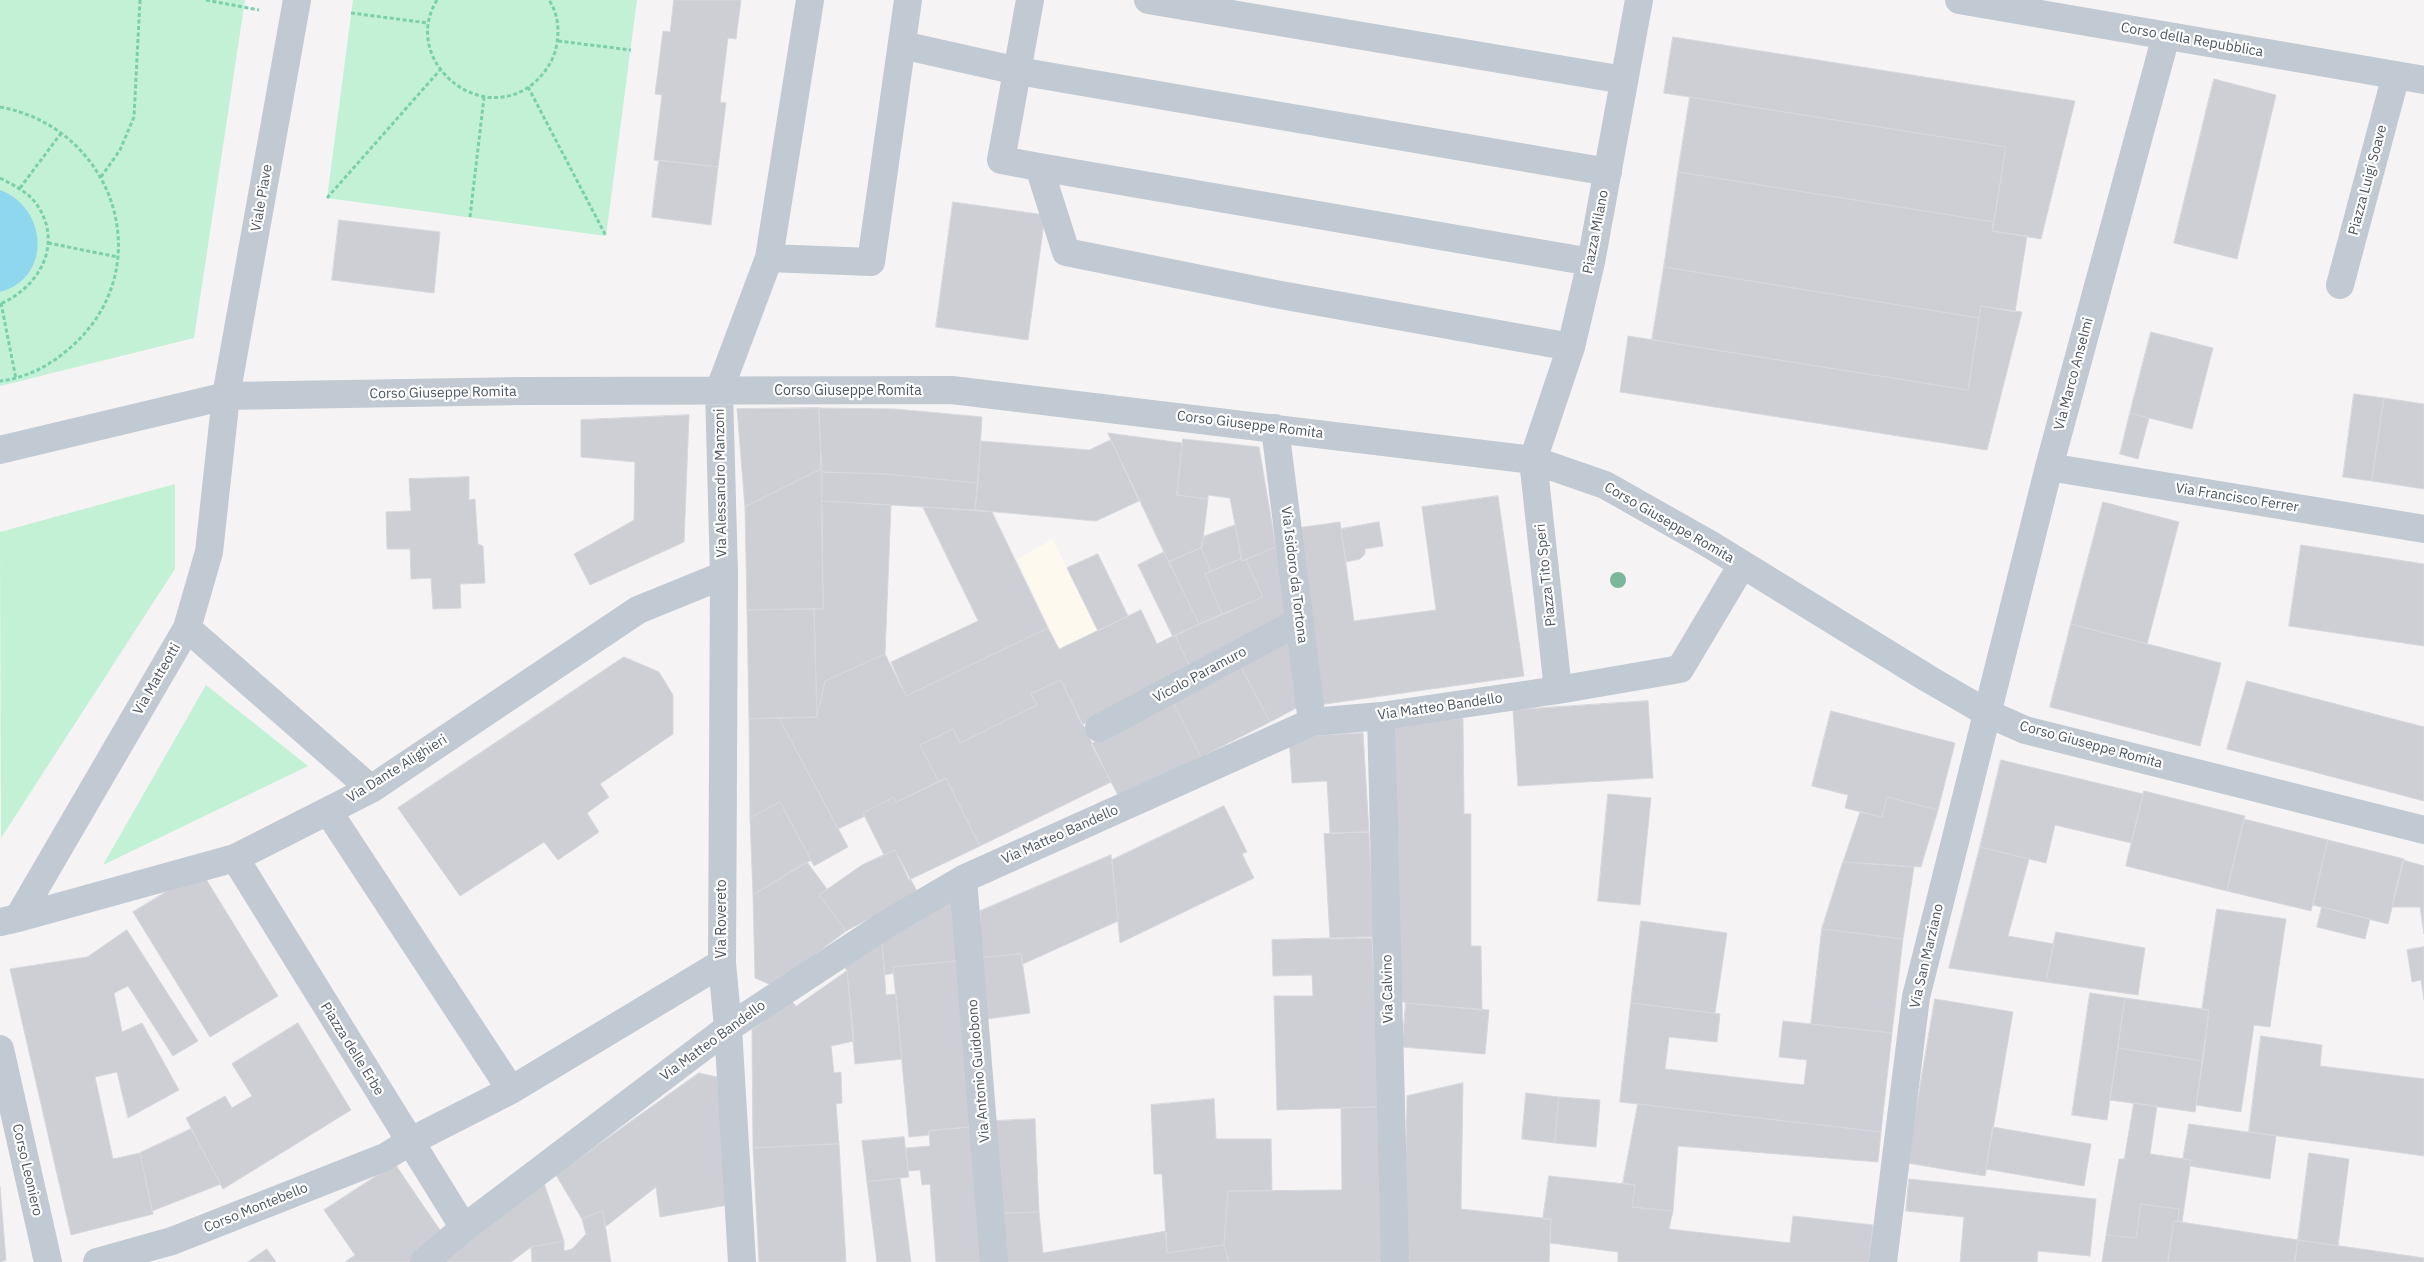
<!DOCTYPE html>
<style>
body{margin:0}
canvas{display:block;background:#f5f3f3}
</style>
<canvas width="2424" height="1262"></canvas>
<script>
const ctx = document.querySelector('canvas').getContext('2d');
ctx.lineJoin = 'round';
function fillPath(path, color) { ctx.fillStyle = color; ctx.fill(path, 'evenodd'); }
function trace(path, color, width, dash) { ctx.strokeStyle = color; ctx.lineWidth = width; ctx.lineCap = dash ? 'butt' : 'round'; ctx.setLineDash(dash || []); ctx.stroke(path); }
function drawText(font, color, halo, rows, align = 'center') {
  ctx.font = font + ' "IBM Plex Sans",sans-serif'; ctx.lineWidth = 4.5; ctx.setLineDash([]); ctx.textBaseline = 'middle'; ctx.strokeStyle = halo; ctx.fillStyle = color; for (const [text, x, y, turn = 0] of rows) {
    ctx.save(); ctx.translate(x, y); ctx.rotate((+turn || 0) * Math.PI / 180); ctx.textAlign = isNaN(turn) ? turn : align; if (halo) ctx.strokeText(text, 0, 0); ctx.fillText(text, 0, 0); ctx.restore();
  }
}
fillPath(new Path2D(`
 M1053,539L1098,631L1141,610L1173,676L1059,649L1017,559Z`), '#fdf9ef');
fillPath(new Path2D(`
 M0,0H245L194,338L0,386Z
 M353,0H637L606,236L327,198Z
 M175,484V569L1,838L0,532Z
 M206,685L308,766L103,865Z`), '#c2f1d6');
fillPath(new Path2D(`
 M0,190C48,208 52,278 0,292Z`), '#8fd7ee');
const building = new Path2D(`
 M674,0H741L736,39L728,38L720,102L726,103L718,167L654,160L662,95L655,94L663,31L670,32Z
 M1673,37L2075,101L2041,239L1992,231L2006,147L1664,93Z
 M2214,79L2276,95L2237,259L2174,243Z
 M1690,97L2006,147L1994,222L1678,172Z
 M659,160L718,167L711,225L652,217Z
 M1678,172L1994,222L1992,231L2027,236L2015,312L1981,306L1979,318L1664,267Z
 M953,202L1045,215L1028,340L936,327Z
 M339,220L440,232L434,293L332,280Z
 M1664,267L1979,318L1968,390L1652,340Z
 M1981,306L2022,312L1987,450L1620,392L1628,336L1968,390Z
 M2151,332L2213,348L2192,429L2130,413Z
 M2354,394L2384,398L2372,481L2343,477Z
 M2384,398L2424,404V489L2372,481Z
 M819,408L821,469L745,507L737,409Z
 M819,408L895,409L982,417L978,483L886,474L822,472Z
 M2130,413L2149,418L2138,459L2120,454Z
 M689,415L684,542L590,585L574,554L634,520L635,462L581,457V420Z
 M1108,433L1182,443L1177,495L1208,499L1202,547L1169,562Z
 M1183,439L1259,447L1276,547L1242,561L1230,498L1208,495V499L1177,495Z
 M1111,440L1139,501L1096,521L975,510L981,441L1089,450Z
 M821,469L823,609L747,610L745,507Z
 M822,472L886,474L978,483L975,510L822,501Z
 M469,477V500L475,499L478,544L483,546L485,583L460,584L461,608L433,609L431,578L411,579L410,549H387L386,512L411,511L409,479Z
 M1498,496L1524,676L1318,705L1297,528L1340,522L1354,621L1436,610L1422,507Z
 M822,501L891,505L885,654L825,681L817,717L814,609H823Z
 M2103,502L2179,522L2147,644L2071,624Z
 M923,507L992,512L1048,628L906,696L891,662L978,621Z
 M1379,522L1383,546L1365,549V554L1360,559L1346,562L1341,529Z
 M1235,525L1241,559L1211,571L1201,548L1203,537Z
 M2301,545L2424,564V646L2289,626Z
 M1276,547L1291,615L1190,667L1175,635L1263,597L1246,560Z
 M1201,548L1211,571L1205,574L1222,614L1199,624L1169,562Z
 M1164,552L1199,624L1173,637L1138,565Z
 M1098,554L1128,616L1098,631L1067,568Z
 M1241,559L1242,561L1246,560L1263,597L1222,614L1205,574Z
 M814,609L817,717L749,719L747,610Z
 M1141,610L1157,644L1175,635L1190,667L1082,725L1061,680L1031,694L1037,705L960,743L953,729L920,745L939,782L896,802L894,797L863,813L865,816L838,829L779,718L817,717L825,681L885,654L906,696L1048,628L1059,649Z
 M2071,624L2221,663L2200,746L2050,707Z
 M1296,638L1302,705L1270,722L1241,667Z
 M624,657L659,672L673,695V734L600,784L609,797L587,813L599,832L558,860L544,842L460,896L398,808Z
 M1241,667L1270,722L1201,757L1173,702Z
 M1061,680L1111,782L980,846L946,778L939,782L920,745L953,729L960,743L1037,705L1031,694Z
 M2247,681L2424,727V801L2227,749Z
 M1648,701L1653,778L1518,786L1513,710Z
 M1173,702L1201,757L1120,799L1091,744Z
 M1831,711L1955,743L1938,810L1887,797L1882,817L1845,808L1848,795L1812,786Z
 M779,718L848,847L814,866L780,802L750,818L749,719Z
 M1463,719L1464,814H1471V946H1481L1482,1010L1406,1003L1396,999L1395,720Z
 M1363,733L1369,832L1330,833L1327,781L1292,783L1289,737Z
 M2001,760L2143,794L2131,843L2055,825L2046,863L1980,847Z
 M946,778L980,846L909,880L895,850L884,855L863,813L894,797L896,802Z
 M2144,791L2245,816L2227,891L2126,866Z
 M1608,794L1651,798L1640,905L1598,901Z
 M1887,797L1938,810L1921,867L1843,862L1860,812L1882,817Z
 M780,802L811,860L753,895L750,818Z
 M1224,806L1247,852L1242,854L1254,878L1120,943L1112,860Z
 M2244,819L2328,840L2311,911L2227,891Z
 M1369,832L1374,938L1330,939L1324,834Z
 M2328,840L2404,859L2388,924L2313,905Z
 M1980,847L2029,859L2008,936L2054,944L2046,982L1949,968Z
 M895,850L918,893L846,931L819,895L862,865Z
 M1111,855L1118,921L1023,964L1021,954L981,958L980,911Z
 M2403,860L2424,866V934L2420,907H2392Z
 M807,862L827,889L819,895L846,931L773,986L755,978L753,895Z
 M1843,862L1914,867L1903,939L1822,929Z
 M201,871L278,996L210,1037L133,912Z
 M952,900L959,961L893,967L894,973L885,975L882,941Z
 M2322,907L2370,919L2365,939L2317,927Z
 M2217,909L2286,919L2270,1027L2254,1025L2241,1112L2196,1105L2209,1010H2202Z
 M1641,921L1727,933L1715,1013L1631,1003Z
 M1822,929L1903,939L1892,1033L1811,1024Z
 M127,930L198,1041L173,1056L128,986L114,993L122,1032L142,1023L179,1090L128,1118L117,1072L95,1077L113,1159L140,1153L153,1214L71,1235L10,969L87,957Z
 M2056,932L2145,948L2138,995L2046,982Z
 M1372,937L1379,1107L1277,1110L1274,996H1313L1312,975L1273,976L1272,940Z
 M882,941L886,995L896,994L902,1059L855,1064L847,971L843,964Z
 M2424,947V1000L2421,980L2412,982L2407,950Z
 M1021,954L1030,1013L987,1019L981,958Z
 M959,961L978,1126L929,1131V1135L909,1137L893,967Z
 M847,971L854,1041L831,1046L834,1073L841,1072L842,1103L836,1104L839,1144L753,1148L752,1030L791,1001L796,1006Z
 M2090,993L2125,998L2107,1120L2072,1115Z
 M2125,998L2209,1010L2203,1061L2118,1048Z
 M1935,999L2013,1012L1985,1176L1907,1163Z
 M1406,1003L1489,1010L1485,1054L1402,1047Z
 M1631,1003L1720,1014L1717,1042L1669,1037L1665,1069L1804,1085L1807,1060L1779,1057L1783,1021L1892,1033L1881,1132L1620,1102Z
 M298,1023L351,1110L223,1189L186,1118L225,1096L232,1108L252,1096L232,1064Z
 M2261,1036L2322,1045L2320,1066L2424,1079V1156L2249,1132Z
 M2118,1048L2203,1061L2195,1112L2110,1100Z
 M699,1073L717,1077L728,1205L660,1217L656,1187L605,1227L603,1211L582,1219L556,1175Z
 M1463,1083L1461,1209L1551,1219L1549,1262H1404L1407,1096Z
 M1526,1093L1559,1097L1555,1143L1522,1139Z
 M1559,1097L1600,1100L1596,1147L1555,1143Z
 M1214,1099L1216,1139H1271L1272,1191H1228L1224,1245L1167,1253L1162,1174H1154L1151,1105Z
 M2134,1103L2157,1106L2150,1154L2191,1160L2182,1222L2178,1221L2179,1209L2141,1204L2136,1238L2106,1235L2119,1159H2124Z
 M1638,1104L1881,1132L1878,1162L1678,1146L1673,1211L1632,1207L1635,1185L1623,1183Z
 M1379,1107L1382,1262H1229L1224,1245L1228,1191L1342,1190L1341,1108Z
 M1035,1119L1039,1212L999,1214L995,1121Z
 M2189,1124L2276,1136L2270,1179L2190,1166L2191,1160L2183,1159Z
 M970,1127L981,1262H936L930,1184L922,1185L920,1170L908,1171L906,1148L930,1146L929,1131Z
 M1993,1127L2091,1144L2084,1186L1986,1169Z
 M191,1129L221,1184L152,1211L140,1153Z
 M904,1137L909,1177L867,1182L862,1141Z
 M839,1144L846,1262H759L753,1148Z
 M2309,1153L2349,1159L2338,1246L2298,1240Z
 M395,1164L444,1236L410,1262H345L355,1255L324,1210Z
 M1549,1176L1635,1185L1632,1207L1673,1211L1669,1229L1790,1243L1793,1216L1873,1225L1869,1262H1618V1252L1550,1243L1551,1219H1543Z
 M900,1178L911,1262H877L867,1182Z
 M1909,1179L2096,1199L2090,1256L2038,1251L2037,1262H1960L1964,1217L1906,1211Z
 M544,1183L564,1241L531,1247L511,1262H440Z
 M0,1187L6,1260L1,1262H0Z
 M2141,1204L2179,1209L2178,1221H2174L2168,1262H2102L2106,1235L2136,1238Z
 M603,1211L611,1262H532L531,1247L564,1241V1251L572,1249L586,1234L582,1219Z
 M1039,1212L1043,1253L1166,1231L1167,1253L1224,1245L1229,1262H1002L999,1214Z
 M2174,1221L2298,1240L2295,1262H2168Z
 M2298,1240L2424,1258V1262H2295Z
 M267,1249L276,1262H248Z`);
fillPath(building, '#cdcfd5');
trace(building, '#d7d8de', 1);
trace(new Path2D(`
 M206,0L259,10
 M437,0C400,60 480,128 534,83C544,74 551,64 555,52C560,34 559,15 549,0
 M351,13L428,23
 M558,41L631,50
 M528,87L606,236
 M0,107C115,128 161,268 71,347C51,365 27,378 0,381
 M101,177L120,150L134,117L140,0
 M0,178C13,185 26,191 35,202C65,242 40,287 0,304
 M20,188L62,132
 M327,198L440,70
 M470,217L484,97
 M48,243L118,257
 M1,303L16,379`), '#79d0a9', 3, [4, 2.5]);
trace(new Path2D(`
 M1030,0L1001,160L1039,167L1066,252L1275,294L1571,347
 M1148,0L1624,80
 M1959,0L2424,80
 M902,45L1018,71L1608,172
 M1039,167L1591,262
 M769,258L810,0
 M2340,285L2396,75
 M1275,428L1312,722
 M0,450L226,396L525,391L952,390L1533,460L1605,485L1711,545L1927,678L1989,714L2025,730L2424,830
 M2049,467L2424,529
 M187,628L371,789
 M1558,690L1533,460L1571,347L1591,262L1639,0
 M1381,716L1395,1262
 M1099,728L1300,621
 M328,811L511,1090
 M235,858L464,1228
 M963,879L994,1262
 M18,918L235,858L371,789L638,610L724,575
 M0,922L18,918L187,628L209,552L226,396L297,0
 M0,1049L48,1262
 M97,1262L172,1241L385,1157L409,1142L511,1090L722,963
 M424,1262L464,1228L728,1028L885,925L963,879L1312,722L1381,716L1558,690L1680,669L1742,565
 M742,1262L728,1028L722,963L724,575L719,391L769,258L871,262L908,0
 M1883,1262L1916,997L2049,467L2166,36`), '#c1c9d2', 28);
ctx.fillStyle = '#7bb79a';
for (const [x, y] of [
 [1618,580]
]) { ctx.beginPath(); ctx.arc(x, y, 8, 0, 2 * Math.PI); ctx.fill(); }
drawText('14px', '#4a5561', '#fff', [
 ["Corso della Repubblica",2192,40,10],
 ["Piazza Luigi Soave",2368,180,-75],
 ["Viale Piave",262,198,-80],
 ["Piazza Milano",1596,232,-79],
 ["Via Marco Anselmi",2074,374,-75],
 ["Corso Giuseppe Romita",848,391],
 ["Corso Giuseppe Romita",443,393,-1],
 ["Corso Giuseppe Romita",1250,425,7],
 ["Via Alessandro Manzoni",721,483,-91],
 ["Via Francisco Ferrer",2237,498,9],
 ["Corso Giuseppe Romita",1669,523,30],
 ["Via Isidoro da Tortona",1294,575,83],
 ["Piazza Tito Speri",1546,575,-96],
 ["Vicolo Paramuro",1200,675,-28],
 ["Via Matteotti",157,679,-60],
 ["Via Matteo Bandello",1440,707,-8],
 ["Corso Giuseppe Romita",2091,745,15],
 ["Via Dante Alighieri",397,769,-32],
 ["Via Matteo Bandello",1060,835,-24],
 ["Via Rovereto",722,919,-90],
 ["Via San Marziano",1927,956,-77],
 ["Via Calvino",1388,989,-91],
 ["Via Matteo Bandello",713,1041,-36],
 ["Piazza delle Erbe",352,1049,58],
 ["Via Antonio Guidobono",979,1071,-95],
 ["Corso Leoniero",27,1170,77],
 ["Corso Montebello",256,1208,-22]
]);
</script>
